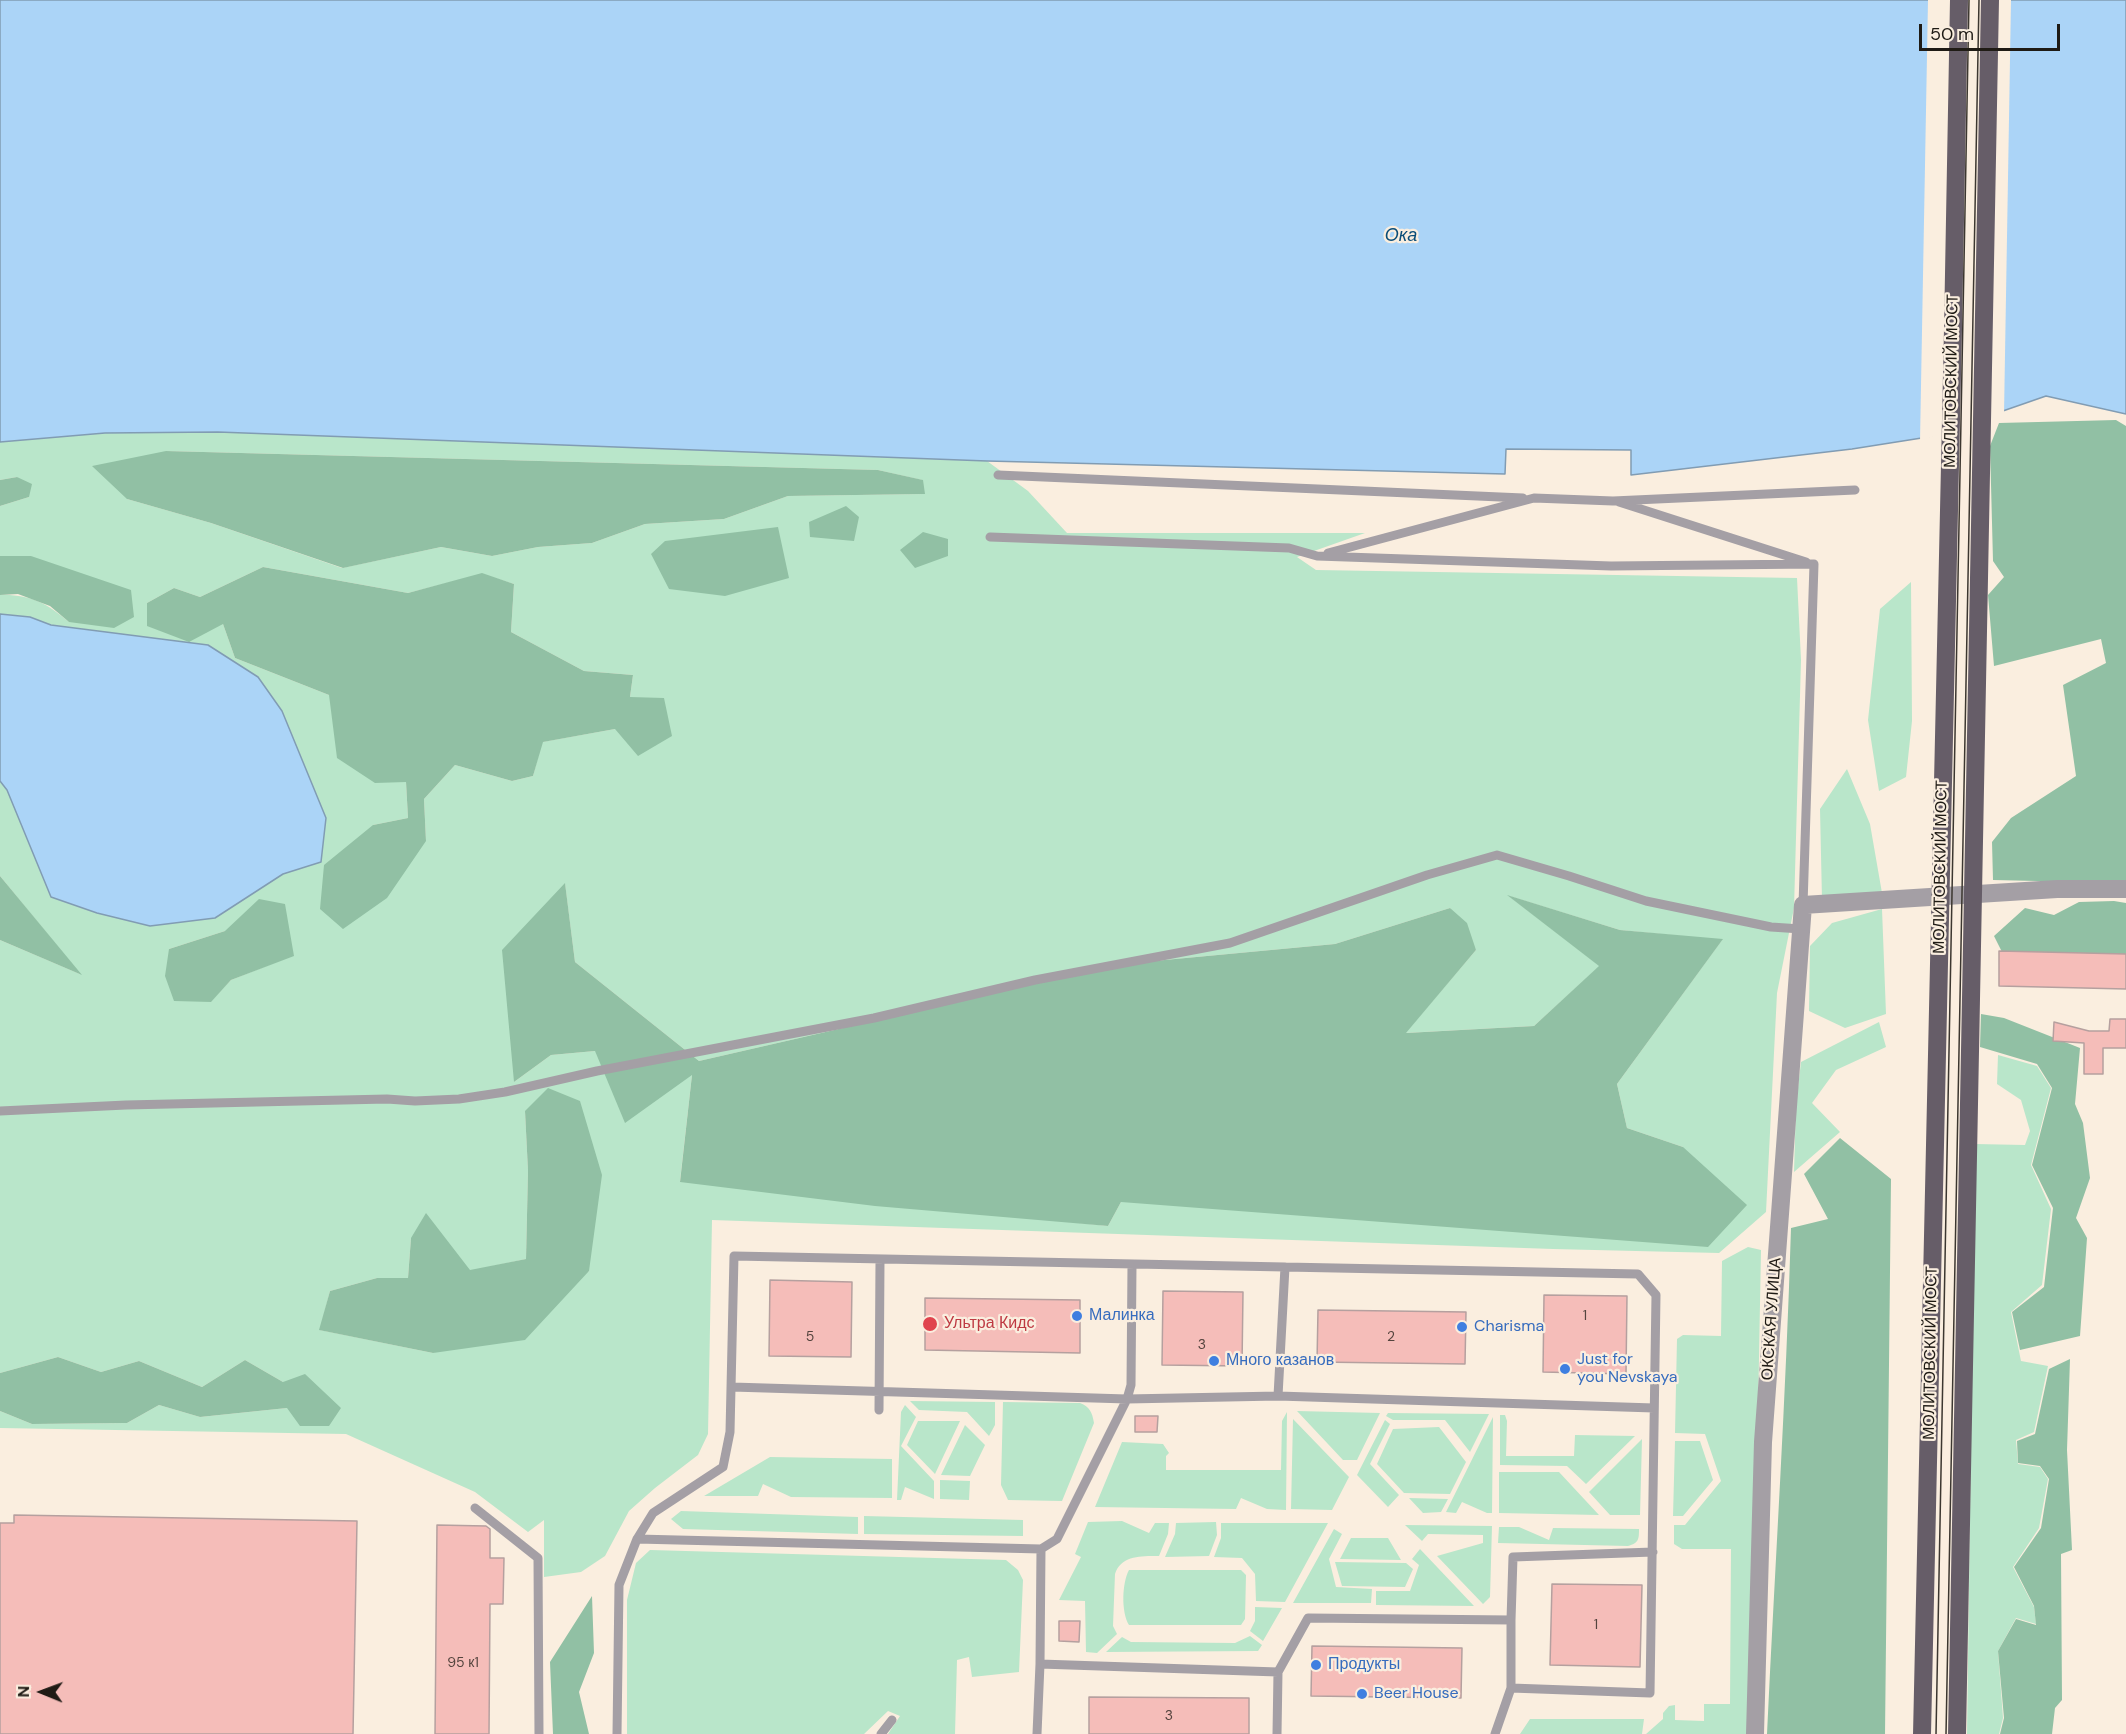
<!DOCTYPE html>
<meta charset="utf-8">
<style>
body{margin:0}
#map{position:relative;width:2126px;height:1734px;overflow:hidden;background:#faeedf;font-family:"DM Sans",sans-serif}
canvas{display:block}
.north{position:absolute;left:12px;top:1662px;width:60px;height:60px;-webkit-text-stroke:4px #faeedf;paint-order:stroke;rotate:271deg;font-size:16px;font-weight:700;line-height:24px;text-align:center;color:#1f1b15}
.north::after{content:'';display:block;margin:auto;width:21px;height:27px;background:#1f1b15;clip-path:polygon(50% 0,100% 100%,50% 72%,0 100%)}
.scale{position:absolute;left:1919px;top:24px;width:141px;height:27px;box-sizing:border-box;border:3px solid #1f1b15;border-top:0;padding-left:8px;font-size:18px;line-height:21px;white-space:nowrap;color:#1f1b15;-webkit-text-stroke:4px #faeedf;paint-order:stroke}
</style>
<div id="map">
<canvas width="2126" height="1734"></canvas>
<div class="north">N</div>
<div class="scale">50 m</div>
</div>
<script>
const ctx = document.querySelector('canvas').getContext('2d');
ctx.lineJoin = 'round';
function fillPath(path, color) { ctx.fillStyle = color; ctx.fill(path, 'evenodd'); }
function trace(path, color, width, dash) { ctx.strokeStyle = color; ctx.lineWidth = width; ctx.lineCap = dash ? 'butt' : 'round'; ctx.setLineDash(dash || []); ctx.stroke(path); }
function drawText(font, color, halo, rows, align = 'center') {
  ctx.font = font + ' "DM Sans",sans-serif'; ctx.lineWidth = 4.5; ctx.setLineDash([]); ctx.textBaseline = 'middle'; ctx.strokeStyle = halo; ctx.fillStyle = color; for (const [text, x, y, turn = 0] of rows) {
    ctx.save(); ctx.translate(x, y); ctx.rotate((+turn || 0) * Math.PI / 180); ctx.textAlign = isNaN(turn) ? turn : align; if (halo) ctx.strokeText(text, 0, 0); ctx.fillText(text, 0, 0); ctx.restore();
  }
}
fillPath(new Path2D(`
 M218,432L987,461L1028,491L1067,533H1365L1297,557L1316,570L1797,578L1801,660L1794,908L1777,993L1766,1212L1719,1253L1553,1249L712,1220L708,1434L698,1455L655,1488L629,1511L605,1556L581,1572L544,1577V1520L528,1532L475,1492L346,1434L0,1428V1411L32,1424L127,1423L159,1405L200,1417L287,1408L283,1382L245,1360L202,1387L139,1361L101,1372L58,1357L0,1373V940L80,974L0,876V781L7,790L51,897L215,918L283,874L321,861L301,761L282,711L208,645L51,625L30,617L0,614V595C30,594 47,603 69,622L31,556H0V506L29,497L17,477L0,480V442L105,433ZM166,451L878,470L922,480L924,494L788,496L724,519L645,524L592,543L538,547L492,556L441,547L342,568L211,523L127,499ZM263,567L408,593L482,574L514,584L511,632L584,671L633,675L630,697L615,729L542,742L533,776L512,781L455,765L424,799L426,841L373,825L408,818L406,782L329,695L235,658L223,624L147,603L174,588L200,597ZM565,884L575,962L699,1061L1122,964L1335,944L1450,908L1476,950L1405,1033L1534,1026L1600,966L1509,896L1620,930L1722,940L1617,1084L1627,1128L1683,1147L1121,1202L1108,1226L680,1181L692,1075L595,1051L551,1055L514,1082ZM225,931L294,955L231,980L210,1002L169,949ZM525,1111L589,1271L433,1353L320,1330L330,1291L377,1278H408L411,1238L470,1271L526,1259L528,1171Z
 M1911,582L1912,721L1906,777L1879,791L1868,720L1880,609Z
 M1847,769L1870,824L1882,893L1822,900L1820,809Z
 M1882,909L1886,1014L1845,1028L1809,1011L1810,946L1832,923Z
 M1879,1022L1886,1047L1836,1070L1812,1103L1840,1132L1794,1172L1796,1105L1801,1062Z
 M1998,1055L2037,1066L2051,1088L2031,1165L2051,1209L2042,1285L2011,1312L2021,1361L2048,1366L2034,1432L2016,1440L2018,1464L2040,1467L2048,1479L2039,1528L2013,1567L2034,1607L2036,1624L2016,1618L1998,1651L2003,1718L1999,1734H1967L1975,1144L2025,1145L2030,1131L2021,1100L1997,1084Z
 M1748,1247L1761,1250L1752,1734H1646L1663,1719V1713L1669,1706L1675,1705V1720L1704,1721V1704H1730L1731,1549H1682L1674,1544V1525H1685L1721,1481L1705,1434L1675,1433L1677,1339L1683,1335L1721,1336L1722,1261Z
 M910,1401L995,1402V1425L989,1436L967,1412L919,1410Z
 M1003,1402L1080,1403C1090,1407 1092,1412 1094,1423L1062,1501L1008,1500L1001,1485Z
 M905,1405L916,1417L901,1446L934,1481V1499L905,1487L901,1500H897L901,1412Z
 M1297,1411L1380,1413L1357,1460H1343Z
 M1287,1412L1286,1510L1267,1509L1241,1498L1236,1509L1095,1507L1122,1442L1163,1444L1169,1453L1166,1456V1470H1281L1282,1421Z
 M1388,1413L1489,1414L1470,1452L1445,1420H1393L1386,1416Z
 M1500,1415H1505L1507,1421L1506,1456H1574L1575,1435L1635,1436L1586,1484L1567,1466L1500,1465Z
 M1493,1417L1492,1513H1487L1462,1502L1456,1513L1446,1512Z
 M1293,1419L1349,1477L1332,1510L1291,1509Z
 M1385,1420L1390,1424L1370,1464L1399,1495L1388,1507L1357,1475Z
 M918,1421H960L935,1474L907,1445Z
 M965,1425L985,1445L970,1476L941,1475Z
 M1439,1427L1466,1462L1450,1494L1404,1493L1377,1464L1393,1429Z
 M1642,1439L1640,1515H1610L1589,1492Z
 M1675,1441H1700L1713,1480L1683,1516H1673Z
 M770,1457L892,1459V1498L791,1497L763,1484L758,1496H704Z
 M1499,1472H1559L1599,1515L1499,1513Z
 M940,1480L970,1481L969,1500L940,1499Z
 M1409,1498L1448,1499L1441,1512L1423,1513Z
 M681,1511L858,1517V1534L683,1529L671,1519Z
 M864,1516L1023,1520V1536L864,1534Z
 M1122,1521L1149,1533L1155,1523H1169L1168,1534L1159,1556C1142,1556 1121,1555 1115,1574L1113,1626L1117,1634L1097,1653L1086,1652L1085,1601L1059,1600L1081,1557L1075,1554L1088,1522Z
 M1216,1522L1217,1535L1209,1556L1165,1557L1175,1534L1176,1523Z
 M1221,1523H1328L1285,1602L1256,1601L1255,1574L1242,1558L1214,1557L1221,1538Z
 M1405,1525L1492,1526L1490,1597L1483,1604L1437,1556L1483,1543V1535L1428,1534L1422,1541Z
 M1499,1527H1519L1549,1540L1553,1528L1639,1529C1639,1539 1639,1543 1628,1546L1498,1543Z
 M1334,1529L1342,1534L1329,1559L1336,1587L1372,1589L1371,1603H1293Z
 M1351,1538H1388L1401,1560L1340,1559Z
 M1420,1549L1474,1606L1376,1605V1591H1410L1419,1565L1412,1559Z
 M650,1550L1006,1560L1018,1570L1023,1580L1019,1672L972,1677L969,1657L957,1660L955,1734H888L900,1716L888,1711L864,1734H627V1600L636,1563Z
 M1335,1562L1406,1563L1413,1569L1405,1587L1342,1586Z
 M1129,1570H1241L1246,1575L1245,1619L1241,1625H1129C1121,1612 1122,1583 1129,1570Z
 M1255,1607L1282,1608L1263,1641L1250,1631L1255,1621Z
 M1250,1636L1262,1645L1258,1651L1106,1652L1122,1637L1131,1642L1235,1643Z
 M1530,1719H1644L1642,1734H1520Z`), '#b9e6ca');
fillPath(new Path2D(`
 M2116,420L2126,426V883L1993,880L1992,842L2011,818L2076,776L2063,685L2106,663L2101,639L1994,666L1988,595L2004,577L1993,561L1990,446L1999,423Z
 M166,451L878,470L923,480L925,494L788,496L724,519L645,524L592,543L538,547L492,556L441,547L343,568L211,523L127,499L92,466Z
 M17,477L32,484L29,497L0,506V480Z
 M846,506L859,517L854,541L810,537L809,522Z
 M778,527L789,578L725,596L669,589L651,554L665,541Z
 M923,532L948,539V556L915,568L900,550Z
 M0,556H31L131,590L134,617L114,628L69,622L50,606L18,594L0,595Z
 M263,567L408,593L482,573L514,584L511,632L584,671L633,675L630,697L664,698L672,736L638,756L615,729L543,742L533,776L512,781L455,765L424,799L426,841L387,898L343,929L320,909L324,865L373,825L408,818L406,782L375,783L337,758L329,695L235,658L223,624L189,642L147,626V603L174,588L200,597Z
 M0,876L82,975L0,940Z
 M565,883L575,962L699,1061L1122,964L1335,944L1450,908L1467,923L1476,950L1406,1033L1534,1026L1599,966L1507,895L1620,930L1723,939L1617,1084L1627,1128L1683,1147L1747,1205L1708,1247L1121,1202L1108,1226L875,1206L680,1182L692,1075L625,1123L595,1051L551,1055L514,1082L502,950Z
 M259,899L285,904L294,956L231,980L211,1002L174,1001L165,976L169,949L225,931Z
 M2114,901L2126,903V968L2006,960L1994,936L2025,908L2054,915L2079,902Z
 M1981,1014L2004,1018L2080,1048L2075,1104L2083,1123L2090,1178L2076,1218L2087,1238L2080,1336L2020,1350L2012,1312L2044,1287L2053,1208L2032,1165L2052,1088L2037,1064L1980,1047Z
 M548,1088L580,1101L602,1175L589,1271L525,1340L433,1353L319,1330L330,1291L377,1278H408L411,1238L426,1213L470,1270L526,1259L528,1171L525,1111Z
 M1840,1138L1891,1179L1885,1734H1767C1775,1565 1786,1397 1791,1228L1828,1219L1804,1174Z
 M58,1357L101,1372L139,1361L202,1387L245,1360L283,1382L305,1374L341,1408L329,1426H300L287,1408L200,1417L159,1405L127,1423L32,1424L0,1411V1373Z
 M2070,1359L2067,1450L2072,1550L2061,1554L2062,1700L2055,1708L2052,1734H2000L2004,1718L1998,1651L2016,1619L2036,1625L2034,1606L2014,1567L2041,1528L2049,1479L2040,1466L2018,1463L2017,1441L2035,1434L2049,1369Z
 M592,1596L594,1653L579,1692L589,1734H553L550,1662Z`), '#91c0a4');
const water = new Path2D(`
 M0,0H2126V414L2046,396L1928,437L1852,449L1631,475V450L1506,449L1505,474L987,461L218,432L105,433L0,442Z
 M0,614L30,617L51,625L208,645L258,677L282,711L326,818L321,862L283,874L215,918L150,926L97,913L51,897L7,790L0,781Z`);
fillPath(water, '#abd4f7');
trace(water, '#819cb3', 1.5);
fillPath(new Path2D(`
 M1928,0H2011L2004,414L1920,441Z`), '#faeedf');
const building = new Path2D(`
 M1999,951L2126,954V989L1999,986Z
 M2110,1019H2126V1048H2103V1074H2084V1043L2053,1041L2054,1022L2089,1031H2109Z
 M770,1280L852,1282L851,1357L769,1356Z
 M1163,1291L1243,1292L1242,1366L1162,1365Z
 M1544,1295L1627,1296L1626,1374L1543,1372Z
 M925,1298L1080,1300V1353L925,1350Z
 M1318,1310L1466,1312L1465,1364L1317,1362Z
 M1135,1416H1158L1157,1432H1135Z
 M14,1515L357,1521L353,1734H0V1523H14Z
 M437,1525L486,1526L490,1529V1558H504L503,1604H490L489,1734H435Z
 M1552,1584L1642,1585L1640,1667L1550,1665Z
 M1059,1621H1080L1079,1642L1059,1641Z
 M1312,1646L1462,1648L1461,1698L1311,1696Z
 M1089,1697L1249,1698V1734H1089Z`);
fillPath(building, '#f5bdb9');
trace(building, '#b5a09f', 1.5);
trace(new Path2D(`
 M998,475L1523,498
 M1619,502L1806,562
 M990,537L1289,548L1317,556L1611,566L1814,564L1803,905
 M1328,553L1534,498L1613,501L1855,490
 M0,1111L126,1105L387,1099L415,1101L459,1099L505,1092L597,1071L874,1018L1035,980L1230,943L1427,875L1497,855L1569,876L1646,901L1771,927L1801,929
 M1285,1267L1638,1274L1656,1295L1650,1693L1511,1688L1495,1734
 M732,1387L1127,1399L1278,1396L1654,1408
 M879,1410L880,1261
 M475,1508L538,1558L539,1734
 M637,1539L653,1513L723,1467L730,1432L734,1256L1285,1267L1278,1396
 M1511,1620L1513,1557L1653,1552
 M1040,1664L1278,1672L1277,1734
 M1278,1672L1308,1618L1511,1620V1688
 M617,1734L619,1585L637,1539L1041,1549L1057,1539L1127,1399L1131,1385L1132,1265
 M881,1734L892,1720
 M1037,1734L1040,1664L1041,1549`), '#a49fa5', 9);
trace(new Path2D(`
 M1755,1734L1763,1442L1803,905L2057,889H2126`), '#a49fa5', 18);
trace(new Path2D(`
 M1922,1734L1953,329L1959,0
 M1957,1734L1990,0`), '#665d68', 18);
trace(new Path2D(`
 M1936,1734L1969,0
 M1946,1734L1979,0`), '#3c3730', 1.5);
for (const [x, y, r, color] of [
 [1077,1316,6,"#3f7fe0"],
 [930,1324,8,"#e0444e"],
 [1462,1327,6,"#3f7fe0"],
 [1214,1361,6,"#3f7fe0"],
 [1565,1369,6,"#3f7fe0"],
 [1316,1665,6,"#3f7fe0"],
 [1362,1694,6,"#3f7fe0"]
]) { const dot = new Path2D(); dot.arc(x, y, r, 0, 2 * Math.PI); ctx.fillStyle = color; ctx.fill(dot); trace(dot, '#faeedf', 2); }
drawText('14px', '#54443e', null, [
 ["1",1585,1316],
 ["5",810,1337],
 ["2",1391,1337],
 ["3",1202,1345],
 ["1",1596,1625],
 ["95 к1",463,1663],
 ["3",1169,1716]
]);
drawText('16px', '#1f1b15', '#faeedf', [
 ["МОЛИТОВСКИЙ МОСТ",1952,381,-89],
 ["МОЛИТОВСКИЙ МОСТ",1941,867,-89],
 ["ОКСКАЯ УЛИЦА",1772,1319,-86],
 ["МОЛИТОВСКИЙ МОСТ",1931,1353,-89]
]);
drawText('16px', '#366cbe', '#faeedf', [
 ["Малинка",1089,1316],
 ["Charisma",1474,1327],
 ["Just for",1577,1360],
 ["you Nevskaya",1577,1378],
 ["Много казанов",1226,1361],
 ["Продукты",1328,1665],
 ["Beer House",1374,1694]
], 'left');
drawText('16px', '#be3a42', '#faeedf', [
 ["Ультра Кидс",944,1324]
], 'left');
drawText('italic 18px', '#0a4d78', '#faeedf', [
 ["Ока",1401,236]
]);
</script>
